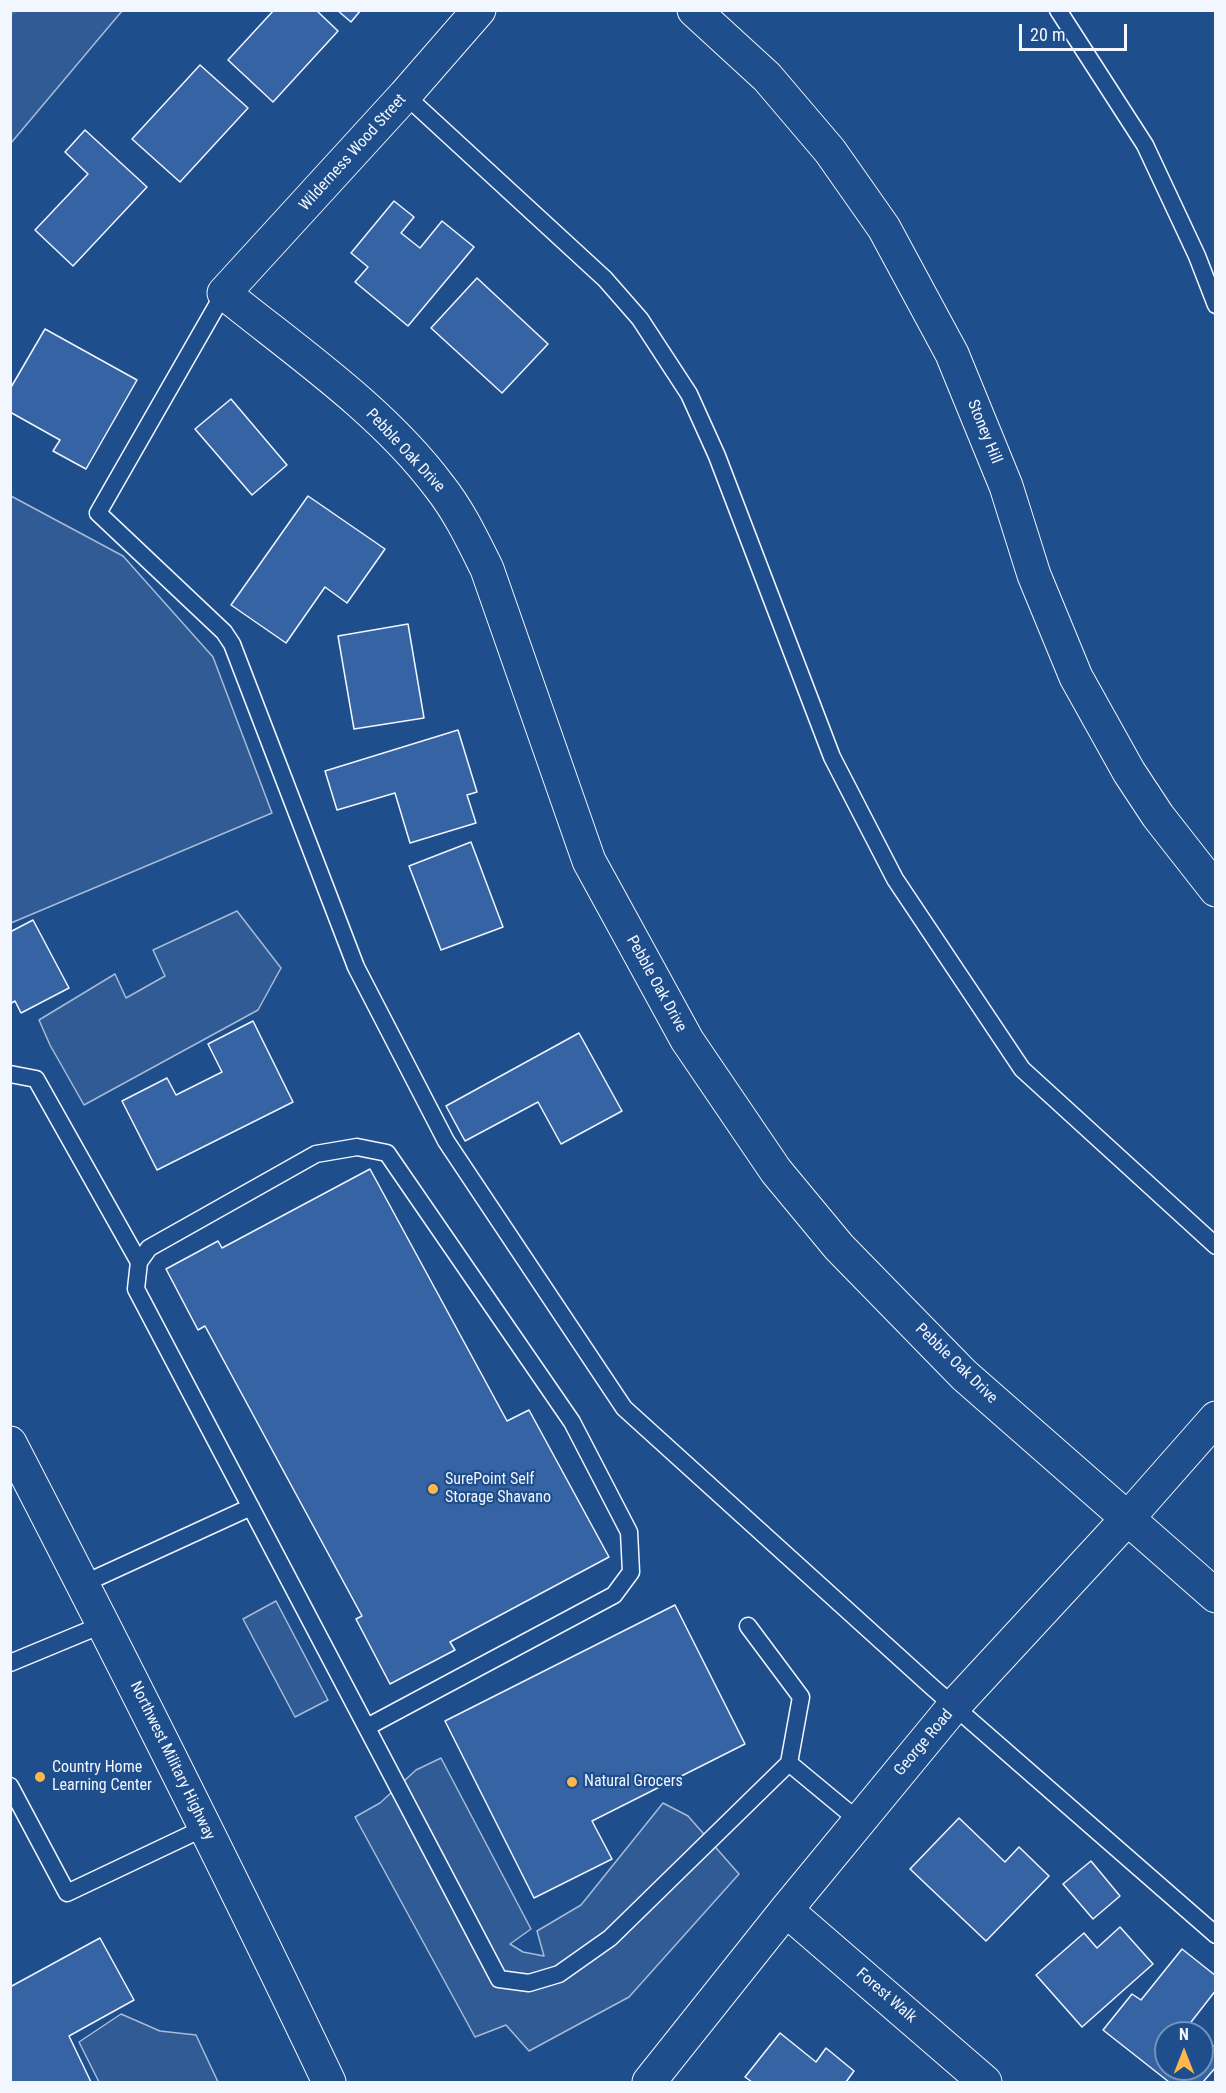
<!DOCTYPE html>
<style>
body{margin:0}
#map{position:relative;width:1226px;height:2093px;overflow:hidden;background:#1f4e8c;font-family:"Roboto Condensed",sans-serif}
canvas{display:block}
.frame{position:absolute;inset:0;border:12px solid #f2f6ff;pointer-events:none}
.north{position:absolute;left:1154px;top:2021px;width:60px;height:60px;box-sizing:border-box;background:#1f4e8c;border:2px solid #7391ba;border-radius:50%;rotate:0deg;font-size:16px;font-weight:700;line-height:24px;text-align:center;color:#f2f6ff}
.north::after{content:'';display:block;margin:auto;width:21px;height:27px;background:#ffb74d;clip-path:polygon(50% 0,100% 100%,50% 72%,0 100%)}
.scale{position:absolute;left:1019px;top:24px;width:108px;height:27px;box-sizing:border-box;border:3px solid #f2f6ff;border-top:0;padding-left:8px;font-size:18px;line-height:21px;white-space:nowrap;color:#f2f6ff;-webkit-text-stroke:4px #1f4e8c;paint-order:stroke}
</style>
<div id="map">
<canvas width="1226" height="2093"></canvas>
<div class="frame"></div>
<div class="north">N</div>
<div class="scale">20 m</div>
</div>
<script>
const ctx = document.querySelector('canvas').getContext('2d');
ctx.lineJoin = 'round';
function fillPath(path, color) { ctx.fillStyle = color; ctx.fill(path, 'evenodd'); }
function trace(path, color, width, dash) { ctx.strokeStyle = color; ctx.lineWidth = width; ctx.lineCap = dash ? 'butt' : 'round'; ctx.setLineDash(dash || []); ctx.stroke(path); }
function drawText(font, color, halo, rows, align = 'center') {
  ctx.font = font + ' "Roboto Condensed",sans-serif'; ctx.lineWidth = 4.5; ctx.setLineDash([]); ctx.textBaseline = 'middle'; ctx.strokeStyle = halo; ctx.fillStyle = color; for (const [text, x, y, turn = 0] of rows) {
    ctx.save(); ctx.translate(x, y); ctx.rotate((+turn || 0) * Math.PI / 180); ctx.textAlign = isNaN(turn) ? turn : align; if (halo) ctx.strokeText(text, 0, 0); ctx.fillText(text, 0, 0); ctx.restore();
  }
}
const built = new Path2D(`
 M11,10L122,11L11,143L10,11Z
 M11,496L123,556L213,657L272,813L11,923Z
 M237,911L281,968L258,1010L84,1105L50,1045L39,1020L115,974L126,998L165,976L153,950Z
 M276,1601L328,1700L295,1717L243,1619Z
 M441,1758L531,1929L510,1944L523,1952L544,1956L537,1931L581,1905L663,1803L688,1816L739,1874L629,1997L529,2051L506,2025L475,2037L355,1817L380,1803L416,1770Z
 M121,2014L160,2031L196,2035L218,2082H99L79,2042Z`);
fillPath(built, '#305b95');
trace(built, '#a8bbd7', 1.5);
trace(new Path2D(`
 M10,11L11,10`), '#446ba0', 10);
const building = new Path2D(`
 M274,10H316L338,31L273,102L228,60Z
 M337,10H361L351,22Z
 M200,65L248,108L180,182L132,139Z
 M85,130L147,187L73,266L35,230L88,174L65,152Z
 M394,201L414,217L401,233L420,248L442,221L474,247L408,326L355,282L368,267L351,253Z
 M477,278L548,344L502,393L431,328Z
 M45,329L137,380L86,469L53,451L60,440L10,412V389Z
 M231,399L287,465L252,495L195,429Z
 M308,496L385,549L347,603L325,587L286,643L231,605Z
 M408,624L424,718L354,729L338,636Z
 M458,730L477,792L467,795L476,823L410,843L395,793L337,810L325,771Z
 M471,842L503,927L441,950L409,866Z
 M33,920L69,988L21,1013L15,1001L10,1004V932Z
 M253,1021L293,1102L157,1170L122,1101L167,1078L176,1095L222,1072L208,1044Z
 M579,1033L622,1111L561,1144L538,1102L465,1141L446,1106Z
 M370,1169L507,1421L529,1410L609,1557L450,1642L455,1650L390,1684L356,1619L362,1616L205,1326L198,1330L166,1269L218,1241L222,1248Z
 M675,1605L745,1744L592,1821L612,1859L534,1898L445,1721Z
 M959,1818L1005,1862L1019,1847L1049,1876L986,1941L910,1869Z
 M1091,1861L1120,1896L1093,1919L1063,1884Z
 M1120,1927L1153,1964L1082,2027L1036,1975L1084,1933L1097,1948Z
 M100,1938L134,2000L69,2036L91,2082H10V1987Z
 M1182,1949L1216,1976V1990L1188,2026L1197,2033H1166V2069H1202V2037L1216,2048V2067L1203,2082H1169L1103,2030L1132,1994L1141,2000Z
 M780,2033L816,2062L826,2048L854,2071L846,2082H752L745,2077Z`);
fillPath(building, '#3563a3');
trace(building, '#f2f6ff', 1.5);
const service = new Path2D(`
 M1058,10L1145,145L1197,256L1216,305
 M405,95L605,279L640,319L689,394L717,456L832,757L895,879L1022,1069L1216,1246
 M224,293L98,513L224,632L232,644L356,967L446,1141L624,1408L932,1687L1216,1935
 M10,1074L36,1079L139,1262
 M83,1584L251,1507
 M748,1626L801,1697L789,1763L859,1821
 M10,1663L104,1624
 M367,1727L614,1595L631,1572L629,1532L572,1422L387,1153L357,1147L316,1154L149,1248L139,1262L136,1289L499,1979L529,1983L559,1974L610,1938L789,1763
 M10,1786L67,1893L204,1828`);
const minor = new Path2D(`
 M479,10L405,95L224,293C297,352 383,411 439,486C459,511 473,541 487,569L589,861L687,1040L776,1171L839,1247L964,1375L1216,1596
 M694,10L767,77L830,151L884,228L952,354L1006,486L1034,575L1076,677L1129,772L1158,816L1216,890
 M786,1910L985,2082
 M649,2082L786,1910L954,1706L1127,1519L1216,1418`);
const primary = new Path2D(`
 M10,1443C119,1654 227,1867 329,2082`);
trace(service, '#f2f6ff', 19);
trace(minor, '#f2f6ff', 35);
trace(primary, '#f2f6ff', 35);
trace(service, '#1f4e8c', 16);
trace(minor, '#1f4e8c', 33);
trace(primary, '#1f4e8c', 33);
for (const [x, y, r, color] of [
 [433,1489,6,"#ffb74d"],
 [40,1777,6,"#ffb74d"],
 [572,1782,6,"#ffb74d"]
]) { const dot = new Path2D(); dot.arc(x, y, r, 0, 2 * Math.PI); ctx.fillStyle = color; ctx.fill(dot); trace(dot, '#1f4e8c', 2); }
drawText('16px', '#f2f6ff', '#1f4e8c', [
 ["Wilderness Wood Street",353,153,-48],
 ["Stoney Hill",984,432,68],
 ["Pebble Oak Drive",405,451,47],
 ["Pebble Oak Drive",656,984,61],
 ["Pebble Oak Drive",956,1364,44],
 ["George Road",924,1743,-50],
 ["Northwest Military Highway",172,1761,64],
 ["Forest Walk",886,1996,41]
]);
drawText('16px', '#f2f6ff', '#1f4e8c', [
 ["SurePoint Self",445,1480],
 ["Storage Shavano",445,1498],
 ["Country Home",52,1768],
 ["Learning Center",52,1786],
 ["Natural Grocers",584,1782]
], 'left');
</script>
